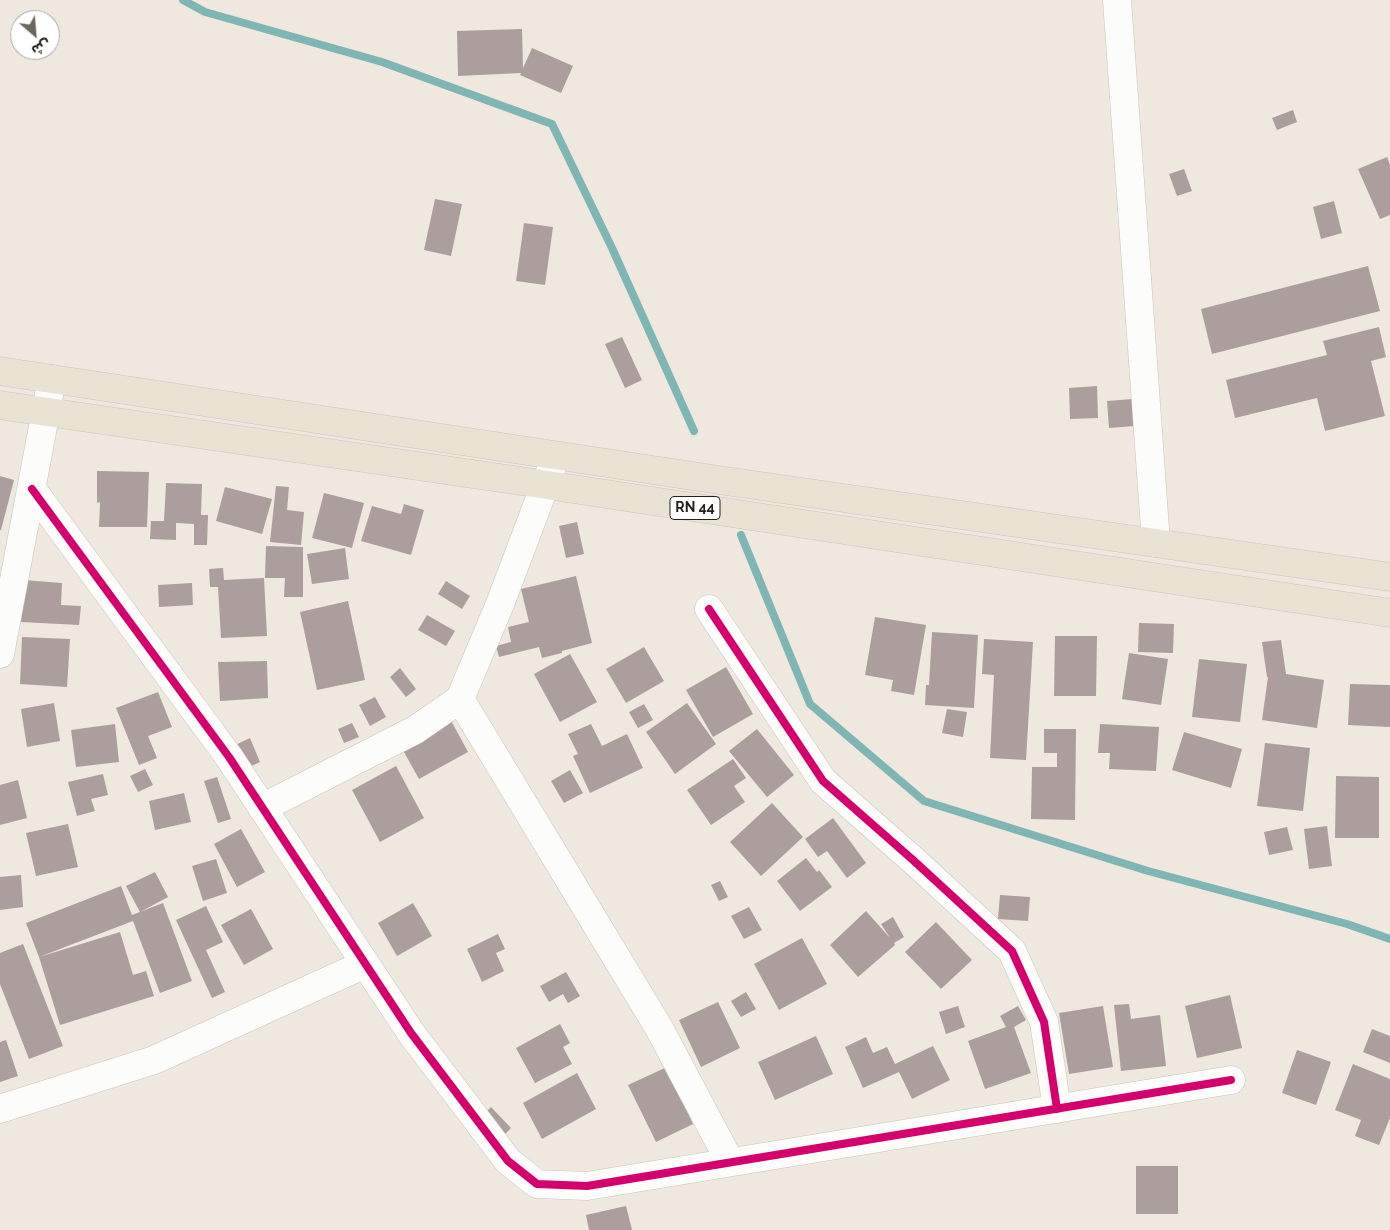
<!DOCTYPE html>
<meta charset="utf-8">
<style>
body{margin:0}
#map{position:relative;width:1390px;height:1230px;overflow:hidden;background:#eee8de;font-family:Raleway,"Noto Sans Arabic",sans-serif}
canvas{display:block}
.north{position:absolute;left:10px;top:10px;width:50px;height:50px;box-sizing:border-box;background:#fff;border:1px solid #a8a6a3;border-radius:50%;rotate:153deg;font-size:14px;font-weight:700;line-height:20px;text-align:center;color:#25211a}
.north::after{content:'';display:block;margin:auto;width:18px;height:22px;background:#6b675f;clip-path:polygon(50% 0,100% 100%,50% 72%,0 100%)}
</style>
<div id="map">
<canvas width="1390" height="1230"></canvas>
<div class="north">ش</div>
</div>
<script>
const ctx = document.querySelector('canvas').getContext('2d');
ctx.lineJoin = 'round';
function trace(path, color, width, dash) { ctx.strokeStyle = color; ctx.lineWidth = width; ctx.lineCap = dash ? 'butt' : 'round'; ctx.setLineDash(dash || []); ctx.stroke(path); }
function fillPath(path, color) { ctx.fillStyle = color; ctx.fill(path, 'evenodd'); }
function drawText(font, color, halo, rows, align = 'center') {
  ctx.font = font + ' Raleway,sans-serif'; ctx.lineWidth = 5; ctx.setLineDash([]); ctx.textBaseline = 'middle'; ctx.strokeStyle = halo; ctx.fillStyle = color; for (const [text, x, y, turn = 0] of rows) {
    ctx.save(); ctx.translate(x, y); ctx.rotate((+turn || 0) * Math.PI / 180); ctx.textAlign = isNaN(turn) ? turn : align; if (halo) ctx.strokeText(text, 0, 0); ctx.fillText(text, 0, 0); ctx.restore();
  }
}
trace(new Path2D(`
 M183,0L205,12L382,62L552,124L612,248L694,431
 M741,535L810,704L924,801L1148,871L1347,924L1390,939`), '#7fb6b3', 8);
fillPath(new Path2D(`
 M522,29L523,68L532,48L573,66L561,93L520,75L521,73L458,76L457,31Z
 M1293,110L1297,122L1277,130L1272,118Z
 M1387,157L1390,165V215L1380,219L1358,169Z
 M1184,169L1192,191L1177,196L1169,174Z
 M435,199L462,204L451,256L424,250Z
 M1334,201L1342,233L1321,239L1313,207Z
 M524,223L553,227L545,285L516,281Z
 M1368,266L1380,311L1212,354L1201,309Z
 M1379,327L1386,357L1371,361L1385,416L1325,431L1317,398L1235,418L1226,380L1327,355L1323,341Z
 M622,337L642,380L625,388L605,344Z
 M1097,386L1098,418L1070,419L1069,388Z
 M1132,399L1135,426L1109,428L1107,401Z
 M97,471L149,472L147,527H99L100,502L97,503Z
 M0,476L14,480L1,530H0Z
 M166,483L202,484L201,515H208L207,545H194V524L176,523V540L150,539L151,521H164Z
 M276,486L289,487L287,510L304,512L301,545L270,542Z
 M225,487L272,499L262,534L216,521Z
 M324,493L364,503L352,548L312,538Z
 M404,504L424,510L411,555L361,541L372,506L401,514Z
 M577,522L584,554L566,558L559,526Z
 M266,546L303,547V597H284L285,578H265Z
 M345,548L349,579L312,584L307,554Z
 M223,568L224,580L264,578L267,636L221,638L218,587H210L209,569Z
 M576,576L592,643L562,651V653L542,658L539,647L499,657L496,646L511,642L508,627L529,622L521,589Z
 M24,580L62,583L61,605L81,606L79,625L21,622Z
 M446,581L470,596L462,609L438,594Z
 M192,583L193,605L159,607L158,585Z
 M348,601L365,680L317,690L300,612Z
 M427,615L455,631L446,646L418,630Z
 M875,617L926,625L914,695L891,691L893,680L865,675Z
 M1139,623L1174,624L1173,653L1138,652Z
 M932,632L978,635L974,708L925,705L926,685H929Z
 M1055,636H1097L1096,696H1054Z
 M22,637L70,639L67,687L20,684Z
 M984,639L1033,642L1026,760L990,758L994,675L982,674Z
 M1281,640L1286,674L1324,680L1317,728L1262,720L1268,677H1267L1262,642Z
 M644,647L664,681L626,703L606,669Z
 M1129,653L1168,659L1161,705L1122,699Z
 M570,654L597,702L560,722L534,674Z
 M1199,659L1247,664L1240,722L1192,717Z
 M267,661L268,698L220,701L218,662Z
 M726,667L753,714L713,737L686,690Z
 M400,668L416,689L406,697L390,677Z
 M1350,684L1390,685V727L1348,725Z
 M158,692L172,727L148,736L157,758L139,765L116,708Z
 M375,697L386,717L370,726L359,705Z
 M54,703L60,741L27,747L21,709Z
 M687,703L716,744L675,774L646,732Z
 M644,704L653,720L638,728L629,712Z
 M947,709L967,712L963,737L942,733Z
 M448,715L468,752L419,779L399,743Z
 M352,723L359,737L344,743L338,729Z
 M115,724L119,762L76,767L71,730Z
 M591,724L602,746L627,734L643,768L590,793L573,756L578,754L568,734Z
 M1100,724L1159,727L1156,771L1109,769L1110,753H1098Z
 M757,729L794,775L767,797L729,751Z
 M1044,729H1076L1075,820L1031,819L1032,767H1057V753H1044Z
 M1184,732L1242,749L1231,788L1172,770Z
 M250,738L260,762L240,771L229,748Z
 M1265,743L1310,748L1303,811L1257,806Z
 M733,759L746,778L734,786L745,802L711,825L687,790Z
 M396,766L424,818L380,842L352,790Z
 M145,769L153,785L138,792L130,776Z
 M570,770L583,793L564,803L551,781Z
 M103,774L108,795L91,799L95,811L77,816L68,782Z
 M1336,776L1379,777V838H1335Z
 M217,777L231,819L218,823L204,781Z
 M18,780L27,818L0,825V785Z
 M184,793L191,822L155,830L149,801Z
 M772,803L803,837L761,876L730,842Z
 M833,818L866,863L847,878L827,851L818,857L805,839Z
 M68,824L78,867L36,876L26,833Z
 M1327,826L1332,866L1309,869L1304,829Z
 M1287,827L1293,850L1269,855L1264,832Z
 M241,829L265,872L237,887L214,844Z
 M806,858L817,872L819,870L832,887L800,911L777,881Z
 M216,859L227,893L203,901L192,866Z
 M155,872L168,897L140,912L126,886Z
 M21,875L23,907L0,910V877Z
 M720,881L728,897L719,901L711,885Z
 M121,886L132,915L163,903L192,981L160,993L133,921L39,957L26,923Z
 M1000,895L1030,897L1028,921L998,919Z
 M413,903L432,936L397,956L378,923Z
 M206,906L223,942L206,950L225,992L212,998L176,920Z
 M749,907L762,930L744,939L731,916Z
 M251,909L273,949L244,965L221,925Z
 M866,911L890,938L881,924L893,917L904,937L894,943L895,945L858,977L830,945Z
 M936,922L972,960L941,989L905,952Z
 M120,932L133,975L146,971L154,996L60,1025L39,957Z
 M498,934L505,949L496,953L504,971L482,982L467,949Z
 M802,938L827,984L779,1010L754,964Z
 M23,944L63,1046L29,1059L0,984V953Z
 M566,972L580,996L568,1003L563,994L549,1002L540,986Z
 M746,992L756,1009L741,1017L731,1001Z
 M1230,995L1242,1048L1197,1058L1185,1006Z
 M718,1002L740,1048L701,1067L679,1020Z
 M1129,1004L1131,1019L1160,1015L1166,1066L1121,1071L1114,1005Z
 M958,1006L965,1027L946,1034L939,1012Z
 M1018,1006L1026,1020L1014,1027L1031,1073L985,1089L968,1041L1006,1027L1000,1016Z
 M1103,1006L1113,1067L1069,1074L1059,1013Z
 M560,1024L570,1043L563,1047L572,1064L535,1083L516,1048Z
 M1372,1029L1390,1036V1063L1363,1052Z
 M816,1036L833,1074L775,1100L758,1062Z
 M866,1037L873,1053L887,1047L895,1064L933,1046L950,1080L912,1099L899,1072L863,1088L845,1047Z
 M6,1040L18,1076L0,1082V1042Z
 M1297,1050L1331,1062L1316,1105L1282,1093Z
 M1353,1064L1390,1079V1118L1379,1145L1355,1136L1361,1120L1335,1110Z
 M667,1067L693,1124L656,1142L628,1085Z
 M577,1073L596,1109L542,1139L523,1103Z
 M491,1107L511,1128L499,1140L479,1119Z
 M1136,1166H1178V1214H1136Z
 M626,1206L632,1230H589L586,1215Z`), '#ac9e9d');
const minor = new Path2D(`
 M1117,0L1156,543
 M32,489L229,757L411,1033L508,1161L537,1184L587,1186L1231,1080
 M709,609L823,781L913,860L1012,951L1044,1022L1057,1109
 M0,654L52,379
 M460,699L659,1028L730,1162
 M262,808L415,730L460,699L500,604L556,456
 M0,1109L154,1060L365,964`);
const trunk = new Path2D(`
 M0,371L719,480L1390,577
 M0,405L514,480L1390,613`);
trace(minor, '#c9c5bc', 29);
trace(trunk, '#c9c6c1', 29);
trace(minor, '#fcfcfa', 28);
trace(trunk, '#e9e3d4', 28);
trace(new Path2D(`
 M32,489L229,757L411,1033L508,1161L537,1184L587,1186L1231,1080
 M709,609L823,781L913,860L1012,951L1044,1022L1057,1109`), '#d6006c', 8);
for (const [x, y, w] of [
 [695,508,50]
]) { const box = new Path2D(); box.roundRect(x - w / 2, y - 11.5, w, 23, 4); ctx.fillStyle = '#fff'; ctx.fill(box); trace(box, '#25211a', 1); }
drawText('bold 14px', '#25211a', null, [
 ["RN 44",695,508]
]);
</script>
